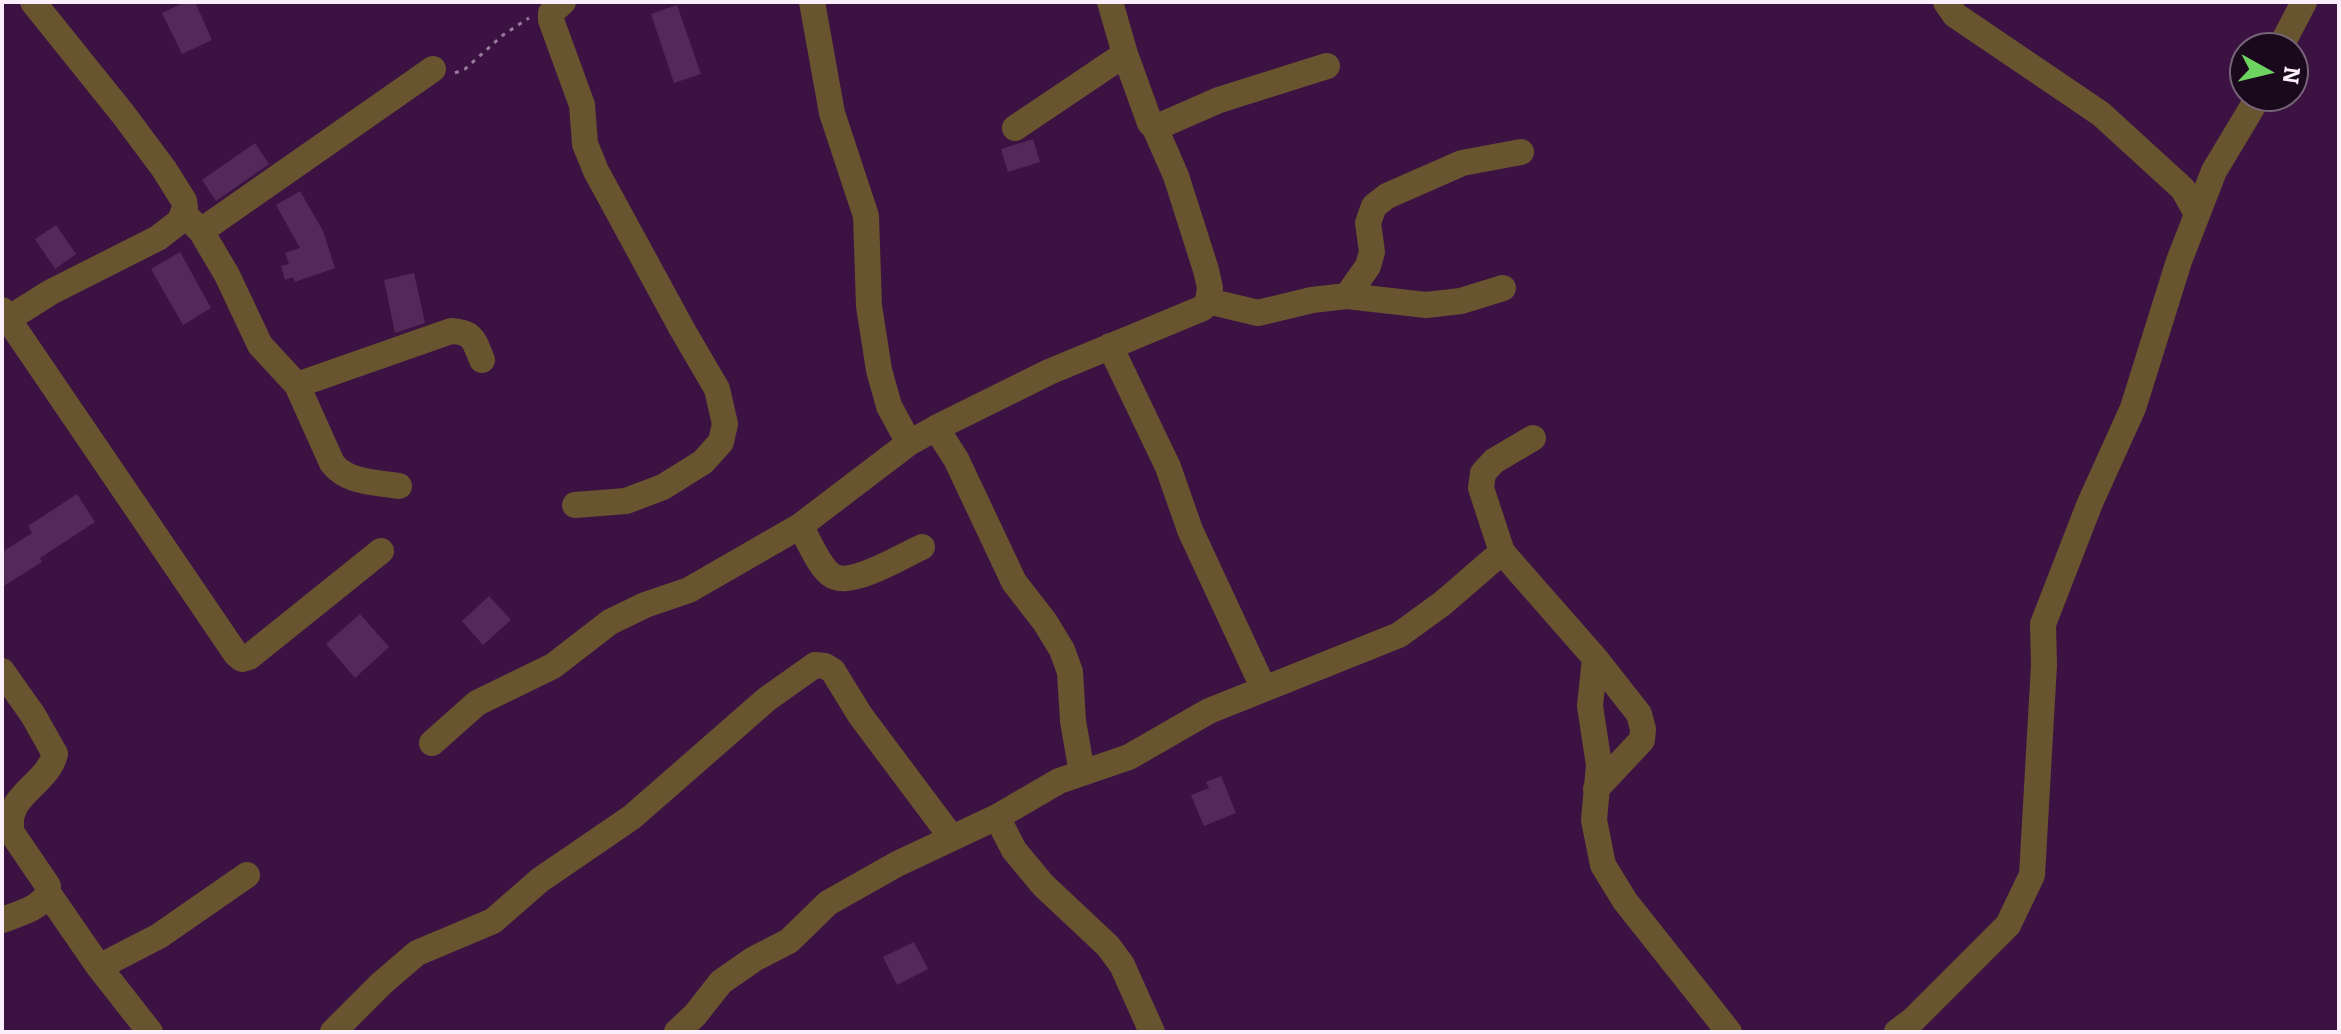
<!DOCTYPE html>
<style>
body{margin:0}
#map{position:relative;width:2341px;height:1034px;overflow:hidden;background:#3c1243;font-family:Bitter,serif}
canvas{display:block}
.frame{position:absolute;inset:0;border:4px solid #faeffb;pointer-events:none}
.north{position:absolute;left:2229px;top:32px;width:80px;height:80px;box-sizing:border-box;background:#1a081d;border:2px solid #746476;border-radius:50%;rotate:98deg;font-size:22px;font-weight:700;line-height:32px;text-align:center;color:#faeffb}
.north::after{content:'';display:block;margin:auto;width:28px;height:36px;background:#6dd361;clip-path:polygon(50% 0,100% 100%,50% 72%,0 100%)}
</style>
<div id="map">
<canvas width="2341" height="1034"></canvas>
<div class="frame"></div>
<div class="north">N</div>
</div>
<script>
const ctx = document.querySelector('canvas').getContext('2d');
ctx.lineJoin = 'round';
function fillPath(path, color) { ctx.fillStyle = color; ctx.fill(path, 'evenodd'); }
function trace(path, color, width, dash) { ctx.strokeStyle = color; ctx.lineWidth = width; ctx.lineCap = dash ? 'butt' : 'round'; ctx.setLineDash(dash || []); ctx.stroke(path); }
fillPath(new Path2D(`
 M185,2H195L212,40L182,54L162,13Z
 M677,5L701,74L674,83L651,14Z
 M1033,139L1040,162L1008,172L1001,149Z
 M255,143L269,164L216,201L202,180Z
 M300,191L323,231L335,268L295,282L293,277L285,280L281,266L289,264L285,253L300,248L276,205Z
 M56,225L76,254L55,269L35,239Z
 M180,252L211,308L183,325L151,269Z
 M414,273L425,323L395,333L384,280Z
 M77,494L95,522L40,558L42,562L2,587V552L32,533L28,526Z
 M489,596L511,620L483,645L462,621Z
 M360,614L389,647L355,678L326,644Z
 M1221,776L1236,813L1204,826L1191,795L1209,788L1206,782Z
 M914,942L928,969L897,985L883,957Z`), '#53295a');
trace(new Path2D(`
 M455,73L465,69L503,35L529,18`), '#977b9b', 3, [4, 6]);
trace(new Path2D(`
 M563,2L551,13V20L582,105L585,144L596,171L682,329L717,389L725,424L721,442L703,462L663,487L626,501L575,505
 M812,2L832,113L866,216L869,306L879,370L889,406L909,443
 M1110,2L1125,54L1150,123L1155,128L1219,100L1327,66
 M1946,2L1955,15L2101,114L2183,189L2197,214
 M2280,48L2304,2
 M1015,128L1125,54
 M185,215L201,231L227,275L260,345L297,385L332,463C347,483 375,482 399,486
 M201,231L433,69
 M1347,296L1368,266L1372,252L1368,223L1374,206L1387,196L1462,163L1521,152
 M1208,301L1258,313L1312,300L1347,296L1426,305L1461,301L1503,288
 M2,310L236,654L242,659L249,657L381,551
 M8,319L51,292L158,238L180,221L185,208L184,201L164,169L123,114L33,2
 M1110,346L1168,467L1190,530L1263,687
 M297,385L451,331C474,332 474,341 482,360
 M936,428L956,459L1014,582L1045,622L1062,650L1070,672L1073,721L1082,773
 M1533,438L1494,461L1483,473L1481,488L1502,552L1595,658L1639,714L1643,729L1642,740L1596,789
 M800,526C809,540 817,563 830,574C848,590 902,556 922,547
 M1595,658L1590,706L1599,765L1594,820L1603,865L1625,901L1729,1032
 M2,671L33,715L55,754C47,786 3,795 12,833L48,886V893L99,967L150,1032
 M432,743L477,703L553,666L610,622L645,605L689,590L800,526L909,443L936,428L1049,372L1203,308L1208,301L1210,288L1206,270L1176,176L1155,128
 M997,817L1014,850L1043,885L1108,946L1122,965L1152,1032
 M2,920C18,914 40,909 48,893
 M99,967L159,936L247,875
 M333,1032L382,983L417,953L493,921L540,880L632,817L767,699L815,665L825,666L833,671L860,715L952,838
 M677,1032L695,1015L721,982L754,959L789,941L828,903L897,864L997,817L1059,781L1129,757L1209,711L1399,635L1443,603L1502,552
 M1897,1032L1913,1020L2008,925L2032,875L2044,665L2043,624L2090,503L2133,408L2179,261L2214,171L2259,96`), '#68542e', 26);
</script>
